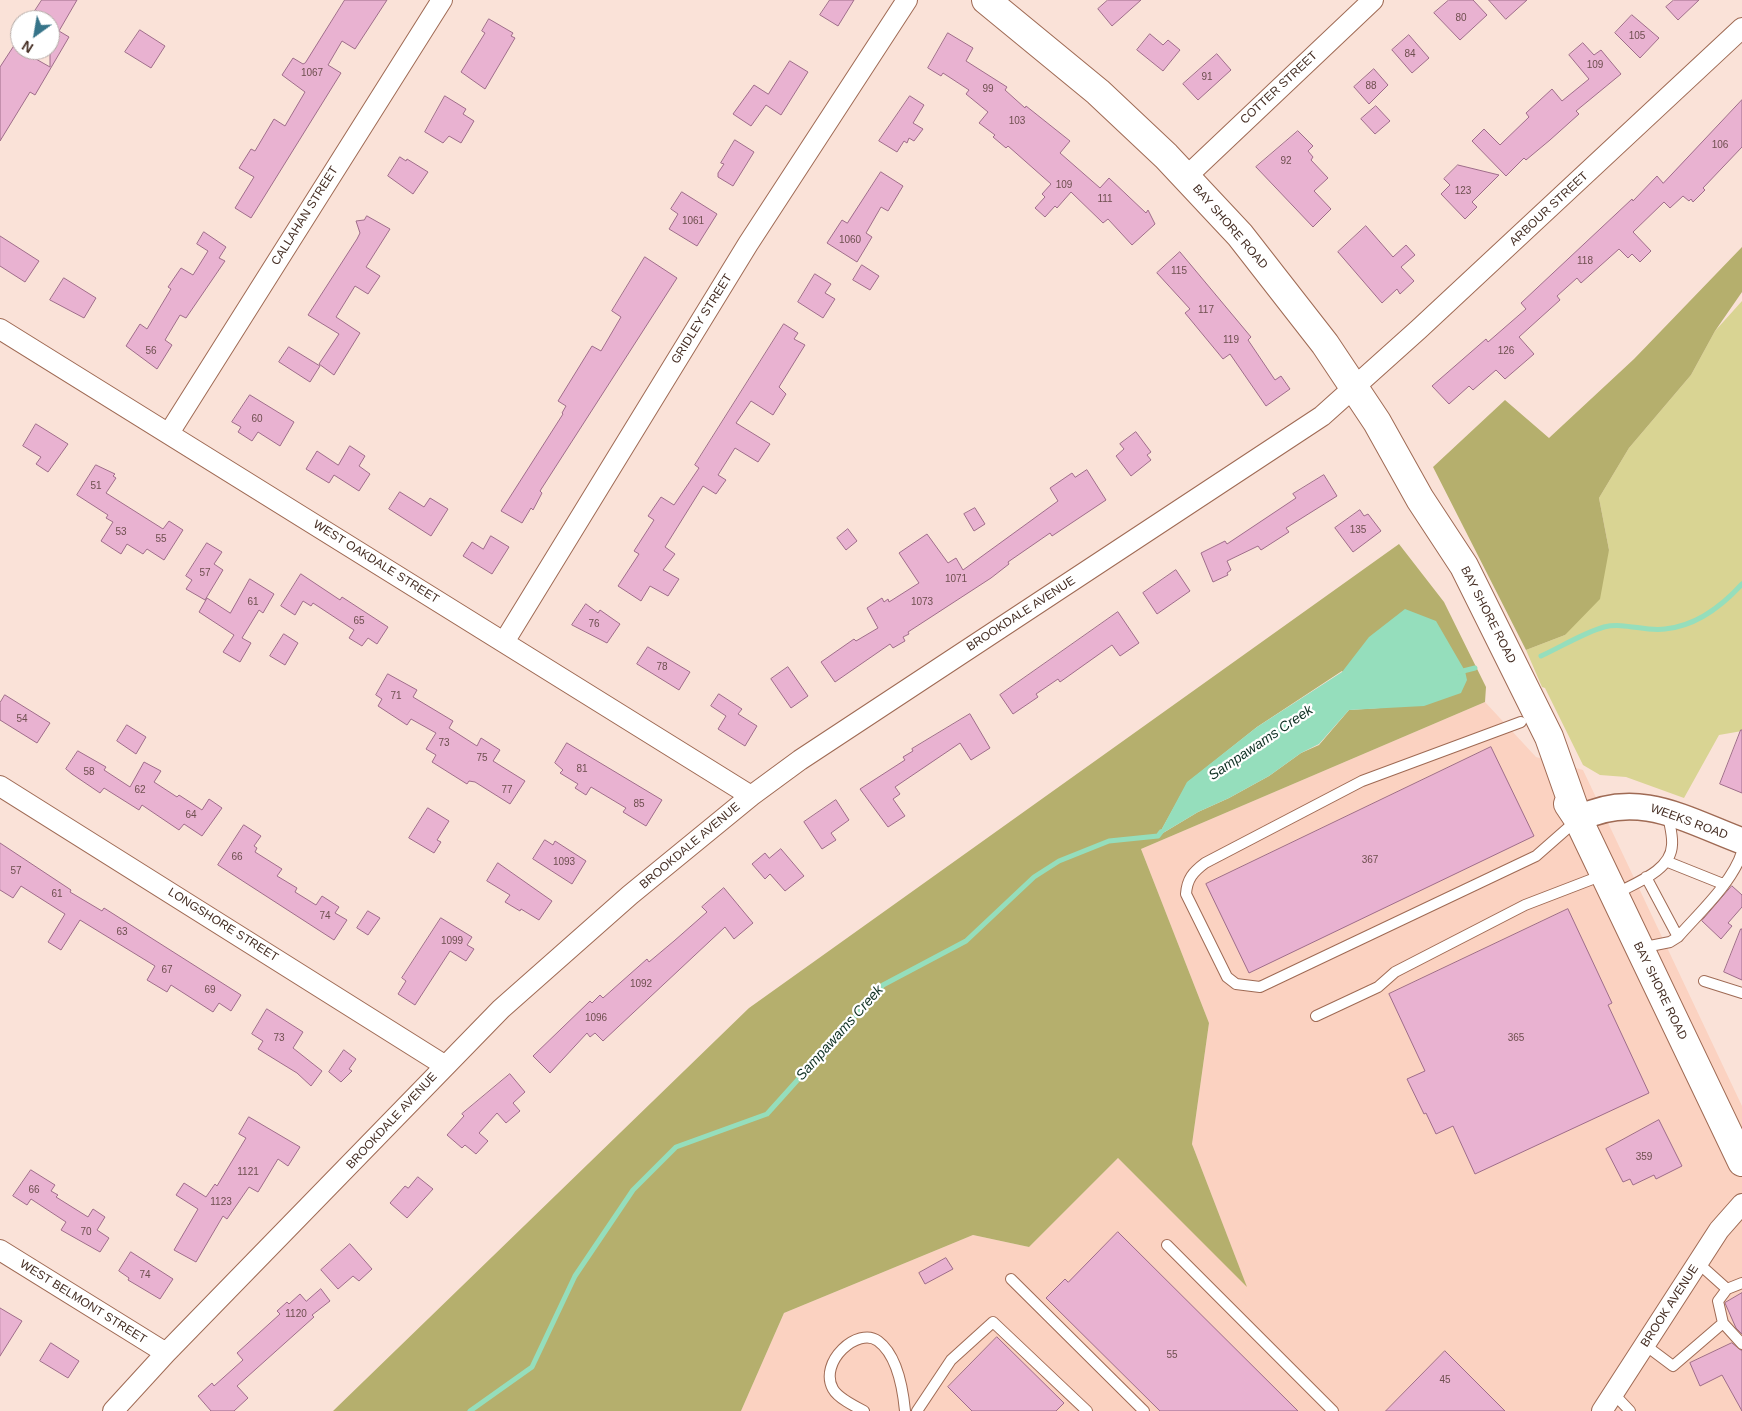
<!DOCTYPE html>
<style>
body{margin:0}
#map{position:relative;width:1742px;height:1411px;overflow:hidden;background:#fae2d8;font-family:Helvetica,sans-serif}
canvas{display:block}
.north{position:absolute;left:10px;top:10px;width:50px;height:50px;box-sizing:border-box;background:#fff;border:1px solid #b5aba7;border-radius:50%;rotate:212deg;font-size:14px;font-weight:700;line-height:20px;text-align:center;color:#452e24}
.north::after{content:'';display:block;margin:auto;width:18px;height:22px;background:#367489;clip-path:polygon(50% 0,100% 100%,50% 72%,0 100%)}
</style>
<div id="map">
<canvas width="1742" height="1411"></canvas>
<div class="north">N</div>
</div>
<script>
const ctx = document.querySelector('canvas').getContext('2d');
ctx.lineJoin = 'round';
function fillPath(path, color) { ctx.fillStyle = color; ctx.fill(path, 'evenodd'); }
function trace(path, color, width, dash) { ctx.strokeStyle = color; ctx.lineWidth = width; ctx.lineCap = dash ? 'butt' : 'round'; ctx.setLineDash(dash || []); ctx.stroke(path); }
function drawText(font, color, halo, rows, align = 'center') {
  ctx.font = font + ' Helvetica,sans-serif'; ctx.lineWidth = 4.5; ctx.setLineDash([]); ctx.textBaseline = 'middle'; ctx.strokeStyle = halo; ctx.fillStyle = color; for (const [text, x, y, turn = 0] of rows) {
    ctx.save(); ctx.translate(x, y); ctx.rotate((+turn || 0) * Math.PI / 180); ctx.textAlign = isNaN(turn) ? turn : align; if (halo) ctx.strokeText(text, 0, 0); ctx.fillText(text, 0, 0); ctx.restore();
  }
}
fillPath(new Path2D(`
 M1485,702L1536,757L1583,770L1742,1106V1411H741L784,1313L973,1235L1029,1247L1118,1158L1246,1285L1192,1144L1209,1023L1141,849Z`), '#fbd2c1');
fillPath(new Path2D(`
 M1742,301V731L1719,735L1684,798L1626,777L1600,775L1583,765L1545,688L1542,687L1526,650L1565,635L1609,550L1599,498L1629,448L1691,375L1715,331Z`), '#d9d493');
fillPath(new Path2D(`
 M1742,247V292L1715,331L1691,375L1629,448L1599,498L1609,550L1600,599L1565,635L1526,650L1433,467L1505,400L1549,438L1634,359Z
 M1399,544L1444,602L1486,687L1485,702L1141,849L1209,1023L1192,1144L1247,1287L1118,1158L1029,1247L973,1235L784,1313L741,1411H333L749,1008ZM1342,671L1380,708L1349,710L1319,745L1301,753L1269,776L1229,798L1198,812L1158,836L1188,782L1257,727Z`), '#b5af6d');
fillPath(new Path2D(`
 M1405,609L1436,621L1465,671L1467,680L1461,693L1424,706L1349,710L1319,744L1301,753L1269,776L1229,798L1198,812L1158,836L1187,782L1257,727L1342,672L1369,637Z`), '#95debc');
trace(new Path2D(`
 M1541,656C1561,647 1583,633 1604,627C1625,622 1645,632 1665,629C1696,626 1722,606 1742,584
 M1459,672L1475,668
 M470,1411L532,1367L575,1276L633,1190L676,1147L767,1114L883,985L966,941L1034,877L1059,861L1109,841L1158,836L1161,832`), '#95debc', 5);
const building = new Path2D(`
 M42,0H77L59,31L69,37L35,95L30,92L0,141V67L15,44L20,50L50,67V20H29Z
 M345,0H387L355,49L342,41L328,65L341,73L251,218L235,208L254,177L239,168L251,149L255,151L274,119L285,126L305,92L282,75L293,58L303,64L305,63Z
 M830,0H854L838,26L820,15Z
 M1108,0H1141L1112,26L1098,9Z
 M1449,0H1473L1487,15L1460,40L1434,13Z
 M1489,0H1527L1506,19Z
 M1674,0H1699L1678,20L1666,7Z
 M1632,15L1659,38L1640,58L1615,33Z
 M489,19L513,33L511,36L515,38L485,89L461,72L485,33L482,31Z
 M140,30L165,46L151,68L125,52Z
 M948,33L973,48L966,61L1007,87L1005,90L1025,108L1026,106L1070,141L1060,153L1100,188L1109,178L1146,213L1148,210L1155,224L1132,245L1108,219L1103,223L1071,192L1057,208L1055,206L1045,217L1035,208L1045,197L1042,194L1051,184L1008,146L1006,148L993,137L995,135L979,123L988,112L966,94L969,90L943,73L941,76L928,68Z
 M1150,34L1163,45L1168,40L1180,50L1163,71L1137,50Z
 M1409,35L1429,58L1412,73L1392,50Z
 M1583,43L1594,55L1601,50L1621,74L1576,111L1579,114L1550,140L1526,160L1524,158L1506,176L1472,141L1484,129L1500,145L1529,117L1526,113L1552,89L1562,101L1589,79L1569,55Z
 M1217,54L1231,70L1198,100L1183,84Z
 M790,61L808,72L781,115L766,105L751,126L733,114L754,85L768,94Z
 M1374,69L1388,85L1369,104L1354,87Z
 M445,96L466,109L463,114L474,121L461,143L449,136L443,143L425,132Z
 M910,96L924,105L913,123L923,129L914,141L909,138L907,143L904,141L897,152L879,141Z
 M1742,100V147L1703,188L1705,190L1693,202L1691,199L1689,201L1683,196L1670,208L1664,202L1633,232L1651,251L1640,262L1632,254L1628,258L1619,249L1581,283L1577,278L1557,296L1560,300L1519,337L1534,354L1505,379L1496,370L1473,390L1469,386L1449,404L1432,386L1486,339L1488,342L1526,309L1521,303L1632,199L1633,201L1657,176L1663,183Z
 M1376,106L1390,121L1375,134L1361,119Z
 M1298,131L1313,146L1308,151L1313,157L1311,160L1328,178L1314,191L1331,209L1313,227L1256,167Z
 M735,140L754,152L733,186L718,177V173L724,164L721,163Z
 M400,157L406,161L407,159L428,172L413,194L388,176Z
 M1458,165L1499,175L1472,202L1477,207L1465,219L1441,194L1450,185L1444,179Z
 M881,172L903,186L888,211L881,207L866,233L872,237L857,262L827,243L842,220L847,223Z
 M682,192L717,214L697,246L669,229L678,214L671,209Z
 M367,216L390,229L366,267L380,276L368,294L355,286L336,317L360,333L334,375L319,364L339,334L308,315L357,239L360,233L356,221L364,220Z
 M1366,226L1393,257L1406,245L1415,255L1401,267L1414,281L1400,294L1397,289L1382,303L1338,252Z
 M204,232L226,247L219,258L225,261L186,318L180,315L165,340L172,345L157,369L126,346L140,324L147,329L171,289L168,287L181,268L193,275L208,251L197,244Z
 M0,236L39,261L25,282L0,266Z
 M1180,252L1251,337L1248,340L1275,380L1281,376L1290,389L1266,406L1230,354L1223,359L1185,313L1190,309L1157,273Z
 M645,257L677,278L540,491L542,493L533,510L531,508L522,523L501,511L563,414L562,413L566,406L558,401L592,346L601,351L621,317L612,311Z
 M862,265L879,276L870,290L853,280Z
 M815,274L831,284L825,293L835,299L823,318L798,302Z
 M64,278L96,298L84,318L50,300Z
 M784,324L798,333L794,339L805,345L779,387L786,394L773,415L751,401L736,423L770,444L758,462L735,448L718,475L726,480L716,494L703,486L665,547L675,554L663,570L679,579L668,596L650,586L641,601L618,586L639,554L634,551L654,520L648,516L661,497L674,505L699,468L695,465Z
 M289,347L320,366L310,382L279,362Z
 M250,395L294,422L280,446L258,432L252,441L238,432L241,427L232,422Z
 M36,424L68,444L48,472L36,464L41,457L23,446Z
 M1136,432L1151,452L1147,455L1151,460L1131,476L1116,456L1124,449L1120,444Z
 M350,446L365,456L359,466L370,474L359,491L334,475L329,483L306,469L317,451L338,465Z
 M96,465L115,474L113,476L116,478L106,493L163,529L169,521L183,530L164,560L147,549L143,554L127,544L121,554L101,541L113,522L106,518L108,515L77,495Z
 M1087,470L1106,500L1052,536L1050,533L1008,562L1009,564L991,578L908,632L909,634L903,637L905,641L893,648L890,644L835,682L821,662L854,639L856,641L878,628L867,608L882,598L884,602L888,599L889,602L919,583L899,553L927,534L948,563L956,558L963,570L1058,501L1050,488L1072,473L1075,477Z
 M1324,475L1337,496L1286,528L1289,532L1261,550L1258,546L1227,561L1231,570L1227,573L1228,575L1213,582L1201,553L1225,541L1227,544L1296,498L1293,494Z
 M400,492L424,507L430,498L448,509L431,536L389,509Z
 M975,508L985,524L974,531L964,514Z
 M1360,510L1364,516L1368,514L1381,531L1353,552L1335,528Z
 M848,529L857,541L846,550L837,538Z
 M491,536L509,547L492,574L463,556L472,542L483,549Z
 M207,543L222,552L214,564L223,570L205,600L186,589L192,580L186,576Z
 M1176,570L1190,591L1157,614L1143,593Z
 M301,574L340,600L342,597L388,627L377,644L368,638L362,646L349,638L354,630L313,603L311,606L303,601L295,615L281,606Z
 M250,579L274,594L263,613L259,610L242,638L251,643L240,662L223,652L234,635L199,612L207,598L230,613Z
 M586,604L598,613L600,610L620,624L607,643L572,625Z
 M1118,612L1139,643L1120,656L1112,645L1060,682L1058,679L1036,694L1038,697L1013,714L1000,695Z
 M284,634L298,643L285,665L270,656Z
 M648,647L690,672L679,690L637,664Z
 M788,667L808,696L791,708L771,679Z
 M388,674L417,690L413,697L453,721L449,728L477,746L481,738L500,750L493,761L525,781L510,804L475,782L469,781L467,784L432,762L436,755L426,749L436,733L411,719L407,725L378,706L382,699L376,695Z
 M719,694L742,709L738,714L757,726L745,746L718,729L726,716L711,706Z
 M5,695L50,723L37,743L0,720V703Z
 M970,714L990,748L971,760L960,743L895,787L900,794L893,799L905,816L888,827L860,789L905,760L903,757L913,751L912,749Z
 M127,725L146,737L136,754L117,741Z
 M1741,730H1742V793L1720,784Z
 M567,743L662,800L646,826L623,812L626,808L591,787L586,795L575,788L578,784L560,773L563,770L555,763Z
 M1491,747L1534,836L1249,973L1206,884Z
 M78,751L106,767L104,770L130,787L144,762L161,771L154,782L177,797L179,795L202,810L209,799L222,808L202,836L184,824L179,830L142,805L139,810L104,788L100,793L72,774L66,769Z
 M836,800L849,820L831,833L836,840L822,849L804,822Z
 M428,808L449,821L437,840L441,842L434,853L409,838Z
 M244,825L261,836L254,846L257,848L255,852L282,869L277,876L297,888L295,892L316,905L322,896L339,907L335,913L347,920L334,940L218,865Z
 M545,840L553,845L555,841L586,861L572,884L533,859Z
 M0,843L71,890L70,892L102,911L104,908L241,995L231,1011L219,1003L213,1012L171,985L167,992L147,980L155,966L80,920L61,950L48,942L65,914L21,886L13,898L0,890Z
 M781,849L804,876L785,891L770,874L765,879L752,864L765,853L769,858Z
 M498,863L552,901L539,920L521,909L520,911L505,902L510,895L487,881Z
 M1732,886L1742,895V907L1728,923L1732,926L1721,939L1702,921Z
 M724,888L753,923L734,939L725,927L603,1041L595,1033L590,1037L587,1033L550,1073L533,1056L590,1001L592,1003L600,995L603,998L647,959L649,962L674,941L707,912L702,907Z
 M1568,909L1612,1003L1608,1005L1649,1093L1475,1174L1453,1126L1436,1134L1426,1113L1424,1114L1407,1079L1425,1071L1389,994Z
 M368,911L380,918L368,935L357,928Z
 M441,918L472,937L467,945L474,949L466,961L450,951L415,1005L398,994L406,981L402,978Z
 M1741,929H1742V980L1724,972Z
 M267,1009L303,1032L293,1048L322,1071L311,1086L297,1073L258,1049L263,1041L252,1034Z
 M344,1050L356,1059L349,1069L352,1071L341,1082L329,1072Z
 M510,1074L525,1092L513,1103L520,1111L506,1123L497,1113L479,1133L488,1141L476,1154L465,1145L462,1148L447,1135L464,1116L462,1114Z
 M249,1117L300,1147L288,1166L278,1159L258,1192L249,1187L227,1219L223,1216L196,1262L174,1250L198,1209L176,1195L184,1183L206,1197L215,1184L217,1186L246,1138L239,1134Z
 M1659,1120L1682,1166L1656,1179L1654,1175L1633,1185L1630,1179L1623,1182L1606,1149Z
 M31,1170L55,1185L51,1191L58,1195L56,1197L88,1217L93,1209L105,1217L97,1230L109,1238L100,1252L61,1230L66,1222L31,1199L27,1205L13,1196Z
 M418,1177L433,1189L407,1218L390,1203L405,1186L408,1188Z
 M1118,1232L1298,1411H1160L1046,1298L1065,1279L1068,1282Z
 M350,1244L372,1269L359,1281L353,1276L338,1289L321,1270Z
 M131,1252L173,1279L160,1299L128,1280L129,1278L119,1271Z
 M946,1258L953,1269L925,1284L919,1273Z
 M321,1289L330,1301L312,1315L314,1317L237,1386L248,1398L234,1411H211L198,1396L212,1383L214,1386L243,1360L237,1353L280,1314L277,1311L287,1302L289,1304L300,1294L306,1301Z
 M1742,1293V1334L1736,1328L1725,1303Z
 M0,1308L22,1321L0,1356Z
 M997,1337L1064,1403L1056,1411H972L948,1387Z
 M51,1343L79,1361L68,1378L40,1361Z
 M1732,1343L1742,1351V1411L1722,1375L1700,1386L1690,1363Z
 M1445,1351L1505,1411H1386Z`);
fillPath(building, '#e9b2d1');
trace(building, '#9f6d8a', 1);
const service = new Path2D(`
 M1521,722L1362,781L1205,863C1193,872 1187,879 1186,894L1227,977L1236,984L1260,987L1536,856L1577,820
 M1668,862L1723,884
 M1646,877L1678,937
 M1615,894C1635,883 1671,871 1672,845C1673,835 1669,824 1668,814
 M1640,948L1670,942L1678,937C1698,914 1733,882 1742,852
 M1704,981L1742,993
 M1316,1016L1378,987L1395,972L1525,905L1603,875
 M1167,1245L1333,1411
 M1698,1263L1727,1289
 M1011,1279L1144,1411
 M1723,1323L1718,1301L1727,1289L1742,1283
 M1645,1345L1673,1366L1723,1323L1742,1344
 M1613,1393L1630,1411
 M864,1411C854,1406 838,1398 833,1389C818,1362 858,1326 878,1341C897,1355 903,1390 905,1411
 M917,1411L951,1360L993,1322L1087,1411`);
const minor = new Path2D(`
 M1186,177L1373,0
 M0,329L751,796
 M169,433L442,0
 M504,642L748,244L907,0
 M0,786L444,1065
 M0,1250L166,1353
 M113,1411L166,1353L501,1009L630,895L751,796L800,760L1322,416L1419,329L1742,28
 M1602,1411L1719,1230L1742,1204`);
const tertiary = new Path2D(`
 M1578,819C1638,789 1686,820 1742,841`);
const secondary = new Path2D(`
 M986,0L1098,92L1166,156L1240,235L1325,344L1377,422L1420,499L1464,566L1549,737L1578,819
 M1568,804L1578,819L1742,1162`);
trace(service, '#9f6a54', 12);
trace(minor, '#9f6a54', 22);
trace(tertiary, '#9f6a54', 28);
trace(secondary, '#9f6a54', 30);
trace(service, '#fff', 10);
trace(minor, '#fff', 20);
trace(tertiary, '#fff', 25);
trace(secondary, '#fff', 28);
drawText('10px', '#6e4f4f', null, [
 ["80",1461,18],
 ["105",1637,36],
 ["84",1410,54],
 ["109",1595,65],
 ["1067",312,73],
 ["91",1207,77],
 ["88",1371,86],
 ["99",988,89],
 ["103",1017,121],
 ["106",1720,145],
 ["92",1286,161],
 ["109",1064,185],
 ["123",1463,191],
 ["111",1105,199],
 ["1061",693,221],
 ["1060",850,240],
 ["118",1585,261],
 ["115",1179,271],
 ["117",1206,310],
 ["119",1231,340],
 ["56",151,351],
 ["126",1506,351],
 ["60",257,419],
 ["51",96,486],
 ["135",1358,530],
 ["53",121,532],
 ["55",161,539],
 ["57",205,573],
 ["1071",956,579],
 ["61",253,602],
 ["1073",922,602],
 ["65",359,621],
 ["76",594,624],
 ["78",662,667],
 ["71",396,696],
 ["54",22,719],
 ["73",444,743],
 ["75",482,758],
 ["81",582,769],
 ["58",89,772],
 ["62",140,790],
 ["77",507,790],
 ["85",639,804],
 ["64",191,815],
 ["66",237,857],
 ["367",1370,860],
 ["1093",564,862],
 ["57",16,871],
 ["61",57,894],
 ["74",325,916],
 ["63",122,932],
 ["1099",452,941],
 ["67",167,970],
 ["1092",641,984],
 ["69",210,990],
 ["1096",596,1018],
 ["73",279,1038],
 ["365",1516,1038],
 ["359",1644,1157],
 ["1121",248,1172],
 ["66",34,1190],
 ["1123",221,1202],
 ["70",86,1232],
 ["74",145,1275],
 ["1120",296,1314],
 ["55",1172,1355],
 ["45",1445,1380]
]);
drawText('12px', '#452e24', '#fff', [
 ["COTTER STREET",1279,88,-43],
 ["ARBOUR STREET",1549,209,-43],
 ["CALLAHAN STREET",305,216,-58],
 ["BAY SHORE ROAD",1230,227,49],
 ["GRIDLEY STREET",702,319,-58],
 ["WEST OAKDALE STREET",376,562,32],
 ["BROOKDALE AVENUE",1021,614,-33],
 ["BAY SHORE ROAD",1488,615,63],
 ["WEEKS ROAD",1689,822,20],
 ["BROOKDALE AVENUE",690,846,-40],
 ["LONGSHORE STREET",223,925,32],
 ["BAY SHORE ROAD",1660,991,64],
 ["BROOKDALE AVENUE",392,1121,-47],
 ["WEST BELMONT STREET",83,1302,32],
 ["BROOK AVENUE",1670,1306,-57]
]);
drawText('italic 14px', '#0f3023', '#fff', [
 ["Sampawams Creek",1261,743,-34],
 ["Sampawams Creek",840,1033,-48]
]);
</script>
